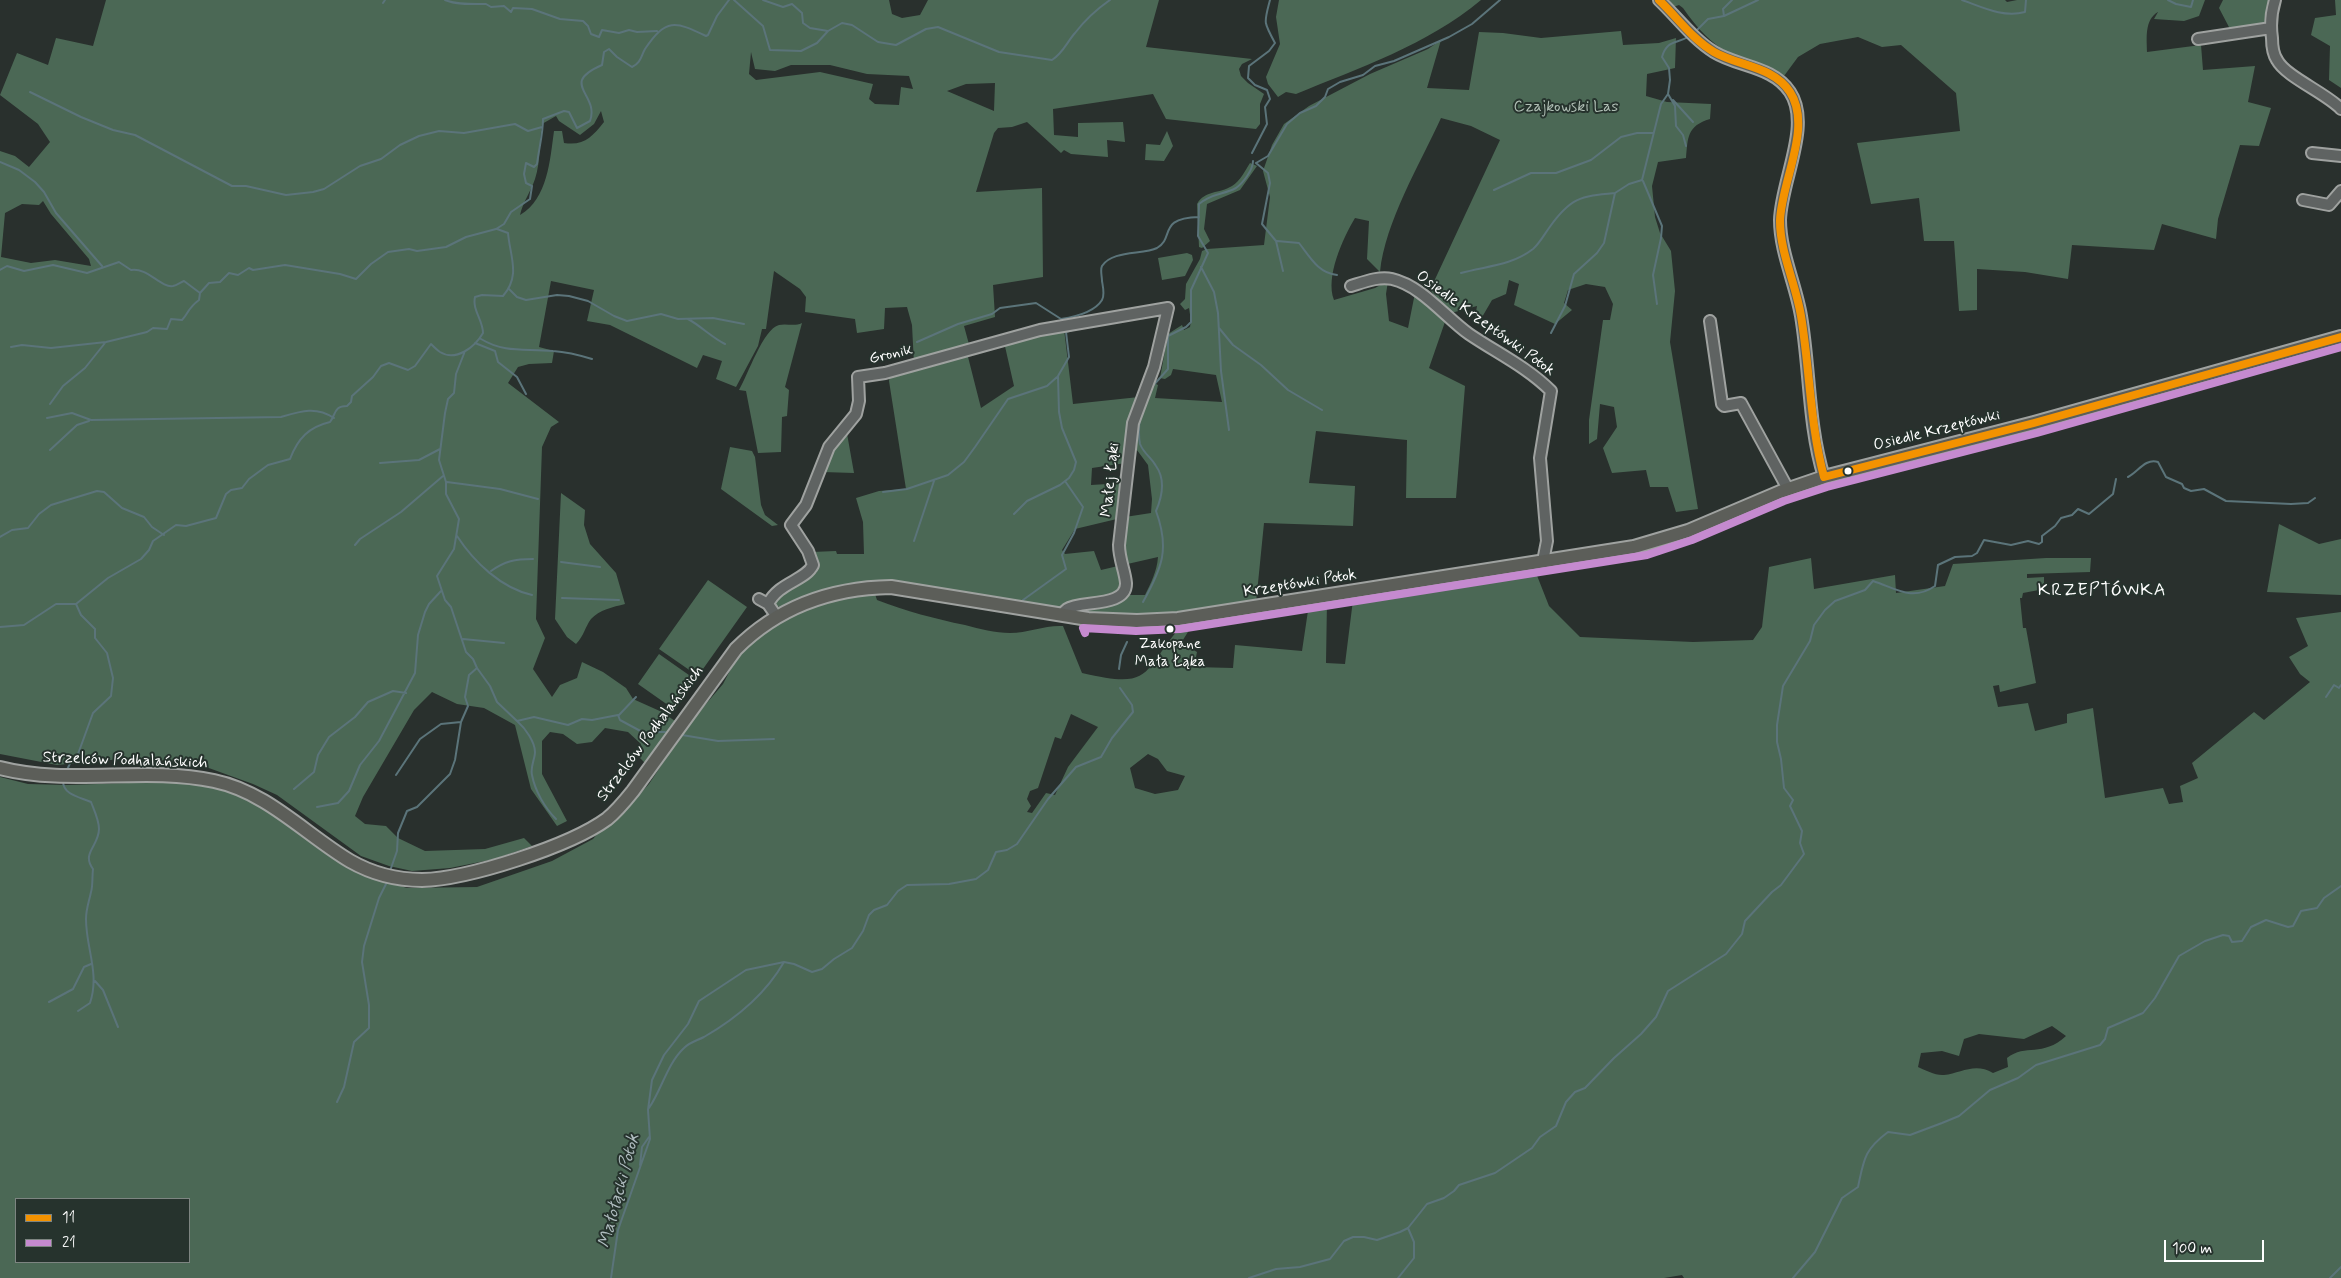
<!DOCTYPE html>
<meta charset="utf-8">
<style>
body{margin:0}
#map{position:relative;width:2341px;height:1278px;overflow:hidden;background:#29302d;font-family:Mynerve,sans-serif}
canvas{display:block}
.legend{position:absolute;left:15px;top:1198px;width:175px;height:65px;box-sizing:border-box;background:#26332d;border:1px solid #7d8581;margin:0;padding:6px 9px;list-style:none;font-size:15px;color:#fff}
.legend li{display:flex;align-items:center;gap:10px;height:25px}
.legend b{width:25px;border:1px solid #7d8581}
.scale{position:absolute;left:2164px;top:1240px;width:100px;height:22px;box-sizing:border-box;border:2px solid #fff;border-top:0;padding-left:6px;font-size:15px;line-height:18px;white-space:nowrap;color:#fff;-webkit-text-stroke:4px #26332d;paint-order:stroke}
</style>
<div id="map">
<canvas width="2341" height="1278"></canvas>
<ul class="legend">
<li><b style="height:6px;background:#f39200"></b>11</li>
<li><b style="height:6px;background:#c58acf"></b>21</li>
</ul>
<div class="scale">100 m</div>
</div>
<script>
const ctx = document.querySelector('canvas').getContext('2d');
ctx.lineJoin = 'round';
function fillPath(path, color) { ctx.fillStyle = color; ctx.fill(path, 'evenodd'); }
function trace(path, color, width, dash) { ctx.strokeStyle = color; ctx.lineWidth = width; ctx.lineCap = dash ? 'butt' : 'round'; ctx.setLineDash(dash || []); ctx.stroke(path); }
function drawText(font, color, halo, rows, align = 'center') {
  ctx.font = font + ' Mynerve,sans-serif'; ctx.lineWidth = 4; ctx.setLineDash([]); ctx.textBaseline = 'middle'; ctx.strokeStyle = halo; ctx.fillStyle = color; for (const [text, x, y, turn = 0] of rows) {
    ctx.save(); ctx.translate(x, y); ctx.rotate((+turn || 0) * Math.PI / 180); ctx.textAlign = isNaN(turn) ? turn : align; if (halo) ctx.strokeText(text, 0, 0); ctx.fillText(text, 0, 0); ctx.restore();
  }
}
fillPath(new Path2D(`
 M106,0H889L892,14L902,18L920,15L928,0H1159L1146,47L1252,59L1242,64L1239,69L1241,76L1248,83L1264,94L1260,104V124L1256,129L1166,119L1153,94L1053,109L1054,135L1078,137V123L1123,122L1125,142L1107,140L1108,157L1071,154L1064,150L1061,153L1027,122L1012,127L998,128L994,133L976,192L1042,188L1043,277L993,285L995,317L964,326L970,348L914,364L912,325L907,307L885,308L884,329L857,333L855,319L805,312L806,297L800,289L774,271L766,329H762L758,346L736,387L716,379L722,361L703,355L697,368L610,325L587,321L594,290L551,281L539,347L554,351L552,363L529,364L518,367L508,383L559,422L551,427L542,447L536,619L545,638L533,669L552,697L560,685L577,678L582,662L603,672L626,688L633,699L662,712L675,721L645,763L638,756L641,744L628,732L605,728L592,742L577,744L563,734L550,732L542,741V774L567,821L557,826L531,789L515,725L484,708L457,704L432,692L414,710L363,797L355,816L365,824L386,826L398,838L425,851L485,849L524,838L532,846L495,859L450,868L412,871L389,866L361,856L277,795L253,784L195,763L132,758L57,765L0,754V151L15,156L29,167L50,142L38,124L0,95L17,53L48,65L56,38L93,46ZM751,52L755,69L775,71L791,65H830L867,74L909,76L913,89L901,87L899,105L875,104L869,99L873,84L820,72L756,80L749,74ZM995,83L994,111L947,91L966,84ZM601,111L604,122C592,137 584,146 564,143L562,131H554C550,159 548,199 520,215C523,202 531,191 535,179C541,161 539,142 542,124L556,116L559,121L580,135L594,124ZM43,201L51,214L89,259L91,266L55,260L31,263L1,257L5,213L22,204L39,205Z
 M1279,0H1481C1427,45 1359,68 1296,94L1286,92L1278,97L1268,84L1266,77L1280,44L1276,17Z
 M1665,0H2005L2007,2L2017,0H2205L2199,16L2184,21L2154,19L2158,12C2144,20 2147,39 2147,52L2201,45L2203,70L2255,66L2248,102L2271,108L2259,146L2240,145L2218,219L2216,239L2162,224L2154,250L2072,245L2068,279L2025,272L1977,269V310L1959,311L1954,241H1924L1919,198L1871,204L1857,143L1960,131L1956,93L1901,45L1882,47L1858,37L1820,44L1798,57L1784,76C1736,58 1714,53 1683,8L1679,5L1673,7Z
 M2223,0H2271L2268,25L2230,29L2219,8Z
 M2335,0H2341V88L2329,80L2330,46L2311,35L2315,18L2336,15Z
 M1621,31L1623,45L1659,43L1676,38L1675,68L1647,74L1646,96L1667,102L1711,104L1710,119C1687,126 1688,137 1686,158L1658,162L1652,186L1655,217L1660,233L1671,251L1675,291L1670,342L1698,509L1676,512L1668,487H1650L1646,470L1612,473L1603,448L1617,427L1614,407L1600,404L1597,439L1589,444V420L1603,320H1610L1613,304L1605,287L1586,284L1568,290L1564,303L1572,310L1555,324L1514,305L1519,284L1509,280L1506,294L1492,300L1478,324H1474L1477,306L1451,313L1430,290L1500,140L1471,126L1441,118C1420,164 1385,222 1380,272L1367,259L1369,221L1355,218C1343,238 1325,277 1334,300L1375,288L1388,281L1386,294L1389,321L1408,328L1415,293L1446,319L1429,368L1465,386L1456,498H1406L1407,440L1316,431L1309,483L1355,486L1353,526L1264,523L1256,603L1159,617H1109L1074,610L1126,595H1145C1151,583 1157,571 1158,557L1123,565L1125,517L1151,513L1152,499L1148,465L1131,442L1152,382L1158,385L1155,398L1222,402L1216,375L1173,369L1171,375L1165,379L1160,378L1168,334L1182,325L1184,330L1190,327L1191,321L1189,308L1185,310L1180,304L1185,299L1186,284L1200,259L1202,251L1207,249L1264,245L1270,197L1263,171L1272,145L1284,124L1309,106L1370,74L1428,49L1441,40L1427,88L1469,90L1479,32L1503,33L1541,38Z
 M1167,131L1173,146L1164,161L1145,160L1146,144L1160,145Z
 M1250,163L1257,166L1240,190L1207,204L1204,229L1210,241L1202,248L1199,247L1197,204C1205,190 1219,194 1232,186C1240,181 1245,171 1250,163Z
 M1187,253L1192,255L1193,260L1185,276L1162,280L1158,258Z
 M802,323L785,387L789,390L787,416L782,417L781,452L758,453L746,391L739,390C748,375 763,329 779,325C787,323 794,327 802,323Z
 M1064,329L1073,404L1139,397L1126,463L1092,468L1091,485L1124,483L1121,518L1075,529L1062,550L1065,554L1094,551L1101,570L1118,566L1122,589L1116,596L1055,608L896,583L781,608L776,605L775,599L817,572L812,552L836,551L837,554H864L863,522L856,498L879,491L906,489L889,381L890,375L967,353L981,408L1014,386L1004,342Z
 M846,428L854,473L823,472L830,452Z
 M730,447L752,451L755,457L761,505L765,515L778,525L772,526L721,489Z
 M561,493L585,510L584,525L590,544L616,573L625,604C613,607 599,610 591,619C585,627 584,636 576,644L567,637L555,619Z
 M2279,524L2319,544L2341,539V595L2267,592Z
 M1811,558L1814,589L1895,575L1896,593L1945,586L1953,564L2046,558H2091L2090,572L2027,574V578L2044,577V589L2023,593L2022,598H2020L2023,628H2026L2036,683L2000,692L1999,685L1993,686L1998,707L2028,703L2035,731L2067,723V714L2093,708L2105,798L2163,788L2169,804L2183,802L2180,786L2198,778L2192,763L2254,712L2264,720L2310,682L2300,674L2289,657L2308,646L2296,618L2341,612V1278H1684L1682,1275L1664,1278H0V777L28,784L67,785L159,782L203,784L235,794L273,814L364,875L407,888L477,887L552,861L593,839L604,826L626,809L649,784L688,725L723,684L736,659L763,633L810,605L838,597L875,594L877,600C906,611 935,619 965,625C980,629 995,633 1010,633C1028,633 1045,625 1063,626L1082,673C1155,690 1141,672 1182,625L1193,624L1181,643L1197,652L1194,667L1233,668L1235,645L1302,651L1309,604L1327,601L1326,663L1345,664L1353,600L1536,573L1549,606L1580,637L1693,642L1753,640L1762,627L1769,567ZM1071,714L1098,727L1068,767L1055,795L1046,793L1032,813L1027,812L1031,806L1027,799L1030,791L1038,788L1055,737L1061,739ZM1148,754L1158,759L1167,771L1185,776L1178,790L1155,794L1135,788L1130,768ZM2052,1026L2066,1036C2042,1058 2026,1043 2007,1058L2008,1067L1993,1073C1975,1062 1961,1073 1944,1075C1936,1076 1925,1070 1918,1067L1921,1053L1942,1051L1959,1056L1964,1039L1979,1034L2024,1039ZM16,1199H189V1262H16Z
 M708,580L747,607L698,676L659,649Z
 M659,654L696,680L675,710L638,684Z`), '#4b6855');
trace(new Path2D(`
 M445,0C457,5 473,4 486,4L491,7L504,6L511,12L513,8L532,9L560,19L583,21L588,26L591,34L599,37L602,30L619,33L629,30L637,32L657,31
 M734,0L763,26L770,50L801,51L817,43L828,31L842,23L852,25L878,42L896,45L926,29L938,27L999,52L1052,60C1063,53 1067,42 1075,33C1085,20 1097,9 1110,0
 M763,0L783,7L792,4L802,13L803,23L810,28L828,31
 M1732,0L1723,9L1724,16L1758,0
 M1962,0C1982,7 2003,18 2025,12L2026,0
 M2168,0L2176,4L2191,7L2193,0
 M383,3L385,0
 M1697,30L1708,19L1724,16
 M30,92L81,117L113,130L135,135L232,186H246L286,195L313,192L324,189L360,166L381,159L400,145L419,136L439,131L464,133L515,124L528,131L542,127
 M1668,94L1675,106L1676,126L1683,135L1686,146
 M1673,100L1693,122
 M1252,153L1267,124L1265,107L1270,99L1267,90L1255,85L1248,78L1249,66L1269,51L1275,43C1263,21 1264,23 1270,0
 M0,162L19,170L35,182L44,192L56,213L102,266
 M1256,163L1268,156L1287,124L1300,113L1316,106L1325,97L1328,89L1340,82L1363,75L1375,66L1394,61L1449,37L1472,24L1500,0
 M1256,163L1268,173L1270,183L1262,224L1276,241L1283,271
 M1643,181L1662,226L1661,238L1653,275L1657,304
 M1494,190L1531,173H1556L1591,160L1621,137L1637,133H1653
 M1277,241L1299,243C1310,257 1318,273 1337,275
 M1201,267L1214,292L1218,313L1221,371L1229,430
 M0,270L7,266L24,271L53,265L87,273L119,262L131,270C147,267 161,288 173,286C177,285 181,282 184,281L200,293L209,283L220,282L229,273L238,275L249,268L253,270L285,265L340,274L356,279L371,264L388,252L409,249L417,251L446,247L466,237L496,229L504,224L511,212L530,199L532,186L526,183L524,174L526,163L534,167L537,164C539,148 543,134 543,119L564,111L569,112L577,128L590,121C600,94 558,84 602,65L604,52L609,49L617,57L632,67C641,63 641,56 645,49C666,18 675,21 706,36L708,35L717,16L729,0
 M1461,273C1486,266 1511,266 1533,249C1539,244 1544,235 1549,228C1570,198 1580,196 1615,193
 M509,289L517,297L526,300L557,295L569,296L588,301L614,316L627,321L661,314L678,319L713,318L744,324
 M688,319C701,326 711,337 725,344
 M1219,328L1233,345L1261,365L1288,390L1322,410
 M1551,333L1565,306L1574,274L1597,253L1604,243L1615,193L1629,184L1642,180L1661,104L1668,94L1670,80L1669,68L1662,57C1667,40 1676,44 1688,37
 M481,339C506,354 526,348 553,351C567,352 579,355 592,359
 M917,342L958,324L992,314L1000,308L1036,303L1061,319C1074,317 1094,313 1102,300C1105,295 1103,287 1102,281C1102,276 1100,270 1102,266C1112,250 1143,255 1157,248C1175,238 1157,218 1199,217
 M475,343L495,351L498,362L517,377L526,394
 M11,347L22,345L51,348L106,342L147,332L153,328L167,329L171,319L182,320C189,313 187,309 199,300L200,293
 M1151,388L1168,369V336L1186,327L1191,322V290L1208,253L1198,236L1199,204C1212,193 1223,195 1236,188C1243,183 1253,170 1253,161
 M50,404L63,386L85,368L105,343
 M1140,416C1139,425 1138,435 1140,444C1144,454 1151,457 1156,466C1166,480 1162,497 1156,511C1170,549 1162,568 1143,602
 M47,418L72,413L91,420L281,417C301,411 316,406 334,418
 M50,450L77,425L89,421
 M380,463L419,460L440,449
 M2128,477C2138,472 2145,458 2158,462L2166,477L2182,484L2184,488L2191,491L2204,489L2226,501L2291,504L2308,503L2315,498
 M447,482L500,489L538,499
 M883,492L907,489L948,475L964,462L975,447L1008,399L1047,386L1057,377
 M1014,514L1027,501L1060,485L1069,478L1074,470L1076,462L1062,428L1059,412L1058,376L1069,357L1066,332L1082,327
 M457,536C474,562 501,588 532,595
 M0,537L12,530L28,528L39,514L51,505L97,491L104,492L122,508L144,517L152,527L164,535
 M914,541L934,481
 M355,545L360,539L401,512L443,476
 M561,562L600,567
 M491,571C505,561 515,559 533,559
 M562,598L619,600
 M1023,600L1066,569L1062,555L1074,533L1083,507L1065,481
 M0,627L24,625L56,604H76L108,578L141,559L149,550L153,541L176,525L186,526L216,518L226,494L231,490L242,488L249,479L268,465L290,459C298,438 309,427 330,422C336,414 334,406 347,406L351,402L352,396L373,377L381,366L389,363L408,370L415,366L431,344C434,347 437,350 440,352C456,362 475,347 483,333C483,320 472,310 475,297L482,295L503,296C521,275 510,257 508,233L497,229
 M463,639L504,643
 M477,668L490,686L497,702L517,721L534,717L568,725L582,719L592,720L618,715L620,720L646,734L653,735L657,732H665
 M1119,669L1121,655L1127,642
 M2326,697L2334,685L2339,688L2341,685
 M619,715L636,697
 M518,722C525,728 535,742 535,752C535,759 530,767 532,775C535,791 545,808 556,819
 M682,735L718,741L774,739
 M67,770L71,761L78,754L93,713L111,696L113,678L107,653L95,638V629L81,615L76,604
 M396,775L420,739L441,724L461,722
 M63,781C63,795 80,797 91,802C94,810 99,820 99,829C99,846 81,853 93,869C92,877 93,886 91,892C89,902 86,909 86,919C86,949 100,973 90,1003L78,1011
 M294,789L314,772L318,755L329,737L355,717L368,702L393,691L406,693
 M317,807L338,803L349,791L360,765L379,741L415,673L418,635L425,612L429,604L441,591
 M390,871L397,851L398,833L407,811L417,807L450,774L455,760L461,722L468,706L465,697L469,675L477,668L473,659L466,652L451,607L445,600L437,576L454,549L459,519L446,494V482L439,460L445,413L448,399L454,393L456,374L465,351
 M95,981L103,990L118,1027
 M49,1002L73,989L84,967L91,964
 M337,1102L344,1087L354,1042L369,1028V1005L362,962L364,946L379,898L387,882
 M649,1108C662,1089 667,1064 684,1048C690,1042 696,1041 704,1037C737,1018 765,995 784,962
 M640,1165L642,1147L649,1137
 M611,1278L618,1230L650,1139L648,1110L652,1080L664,1055L688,1024L699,1001L746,970L784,962L794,964L812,972L822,969L834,959L852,948L863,931L869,915L874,910L887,905L898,891L907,885L949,884L976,879L988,870L996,852L1007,850L1017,844L1048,799L1076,767L1101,757L1112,738L1133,712L1132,705L1120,688
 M1249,1278L1276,1269L1300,1267L1330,1259L1344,1241L1353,1237H1364L1377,1240L1400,1232L1408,1228L1427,1204L1444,1198L1454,1191L1459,1185L1495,1173L1532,1148L1540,1137L1556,1126L1566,1102L1575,1092L1585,1088L1614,1058L1641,1034L1656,1017L1668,991L1726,954L1742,934L1745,921L1772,892L1781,885L1804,854L1800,843L1802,831L1790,806L1793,800L1784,788L1781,759L1777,742V725L1783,686L1810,641L1814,625L1825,610L1835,601L1865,590L1873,581C1895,588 1912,602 1935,586L1938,565L1955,557L1972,556L1977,553L1984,540L2011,545L2028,541L2039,544L2042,542V536L2055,526L2061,518L2072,515L2078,509L2089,514L2113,494L2116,479
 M1398,1278L1414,1258V1242L1408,1228
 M1793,1278L1815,1252L1842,1198L1858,1187C1864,1159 1864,1150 1888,1132L1910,1135L1942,1123L1959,1116L1990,1090L2018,1078L2036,1065L2100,1045L2105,1039L2108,1028L2143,1013L2155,998L2179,956L2205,941L2223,935L2229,936L2232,942L2242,941L2251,927L2266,920L2288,927L2293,926L2301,911L2317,908L2324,898L2341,886
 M2330,1278L2341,1267`), '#5b747a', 2);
const minor = new Path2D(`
 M1659,0C1677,17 1693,39 1714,52C1738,67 1773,66 1790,92C1812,125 1781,181 1780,220C1780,252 1796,285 1801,316C1810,369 1808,425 1824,477
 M2275,0C2271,13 2270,25 2272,38C2272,46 2273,54 2277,60C2286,77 2326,93 2341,109
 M2198,39L2271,28
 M2312,153L2341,156
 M2303,200L2329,205L2341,191
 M1351,286C1364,282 1379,276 1392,279C1422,286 1445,317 1469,334C1497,353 1527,367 1551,391L1540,458L1547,541L1543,561
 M1710,321L1722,404L1724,406L1741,403L1788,489
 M759,599L768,604L777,617
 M768,604C779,582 805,581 813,565L808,551L791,525L806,505L829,447L856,414L859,401L858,377L885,373L1040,330L1168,308L1154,367L1133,423L1119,545C1119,559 1125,571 1126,583C1127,608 1080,600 1067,609C1064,611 1063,613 1062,615`);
const major = new Path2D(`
 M0,768C70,786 144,766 214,781C267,792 305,834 350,861C371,873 397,880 422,880C468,879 570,846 607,819C617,811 625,801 633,791L736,649C778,607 832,588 891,587L1088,619L1137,621L1178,619L1634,547L1688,531L1780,492L1824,477L2034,423L2341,337`);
trace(minor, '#9fa2a0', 14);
trace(major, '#9fa2a0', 16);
trace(minor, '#5f6362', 10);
trace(major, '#5c5e59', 12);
trace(new Path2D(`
 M1659,0C1677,17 1692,39 1714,52C1738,66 1773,66 1790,92C1813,127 1781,182 1780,221C1780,253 1796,284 1801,316C1810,370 1810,424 1824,477
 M1824,477L2034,423L2341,337`), '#f39200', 8);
trace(new Path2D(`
 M1085,633L1083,628L1136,631L1180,629L1647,555L1692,540L1784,501L1827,487L2037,433L2341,347`), '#c58acf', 8);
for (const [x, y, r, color] of [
 [1848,471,4.5,"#fff"],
 [1170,629,4.5,"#fff"]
]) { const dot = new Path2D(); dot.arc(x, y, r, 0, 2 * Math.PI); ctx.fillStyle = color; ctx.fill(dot); trace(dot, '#26332d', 2); }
drawText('15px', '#fff', '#26332d', [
 ["Zakopane",1170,645],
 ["Mała Łąka",1170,663]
]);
drawText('16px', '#b0bfb5', '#26332d', [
 ["Czajkowski Las",1566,108]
]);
drawText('16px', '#fff', '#26332d', [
 ["Osiedle Krzeptówki Potok",1485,324,36],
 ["Gronik",891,355,-13],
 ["Osiedle Krzeptówki",1937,431,-14],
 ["Małej Łąki",1111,480,-84],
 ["Krzeptówki Potok",1300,584,-9],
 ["Strzelców Podhalańskich",651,734,-53],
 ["Strzelców Podhalańskich",125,761,2]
]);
ctx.letterSpacing = '1px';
drawText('18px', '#fff', '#26332d', [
 ["KRZEPTÓWKA",2102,591]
]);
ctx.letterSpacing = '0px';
drawText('italic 18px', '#b0bdc0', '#26332d', [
 ["Małołącki Potok",620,1191,-75]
]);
</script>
